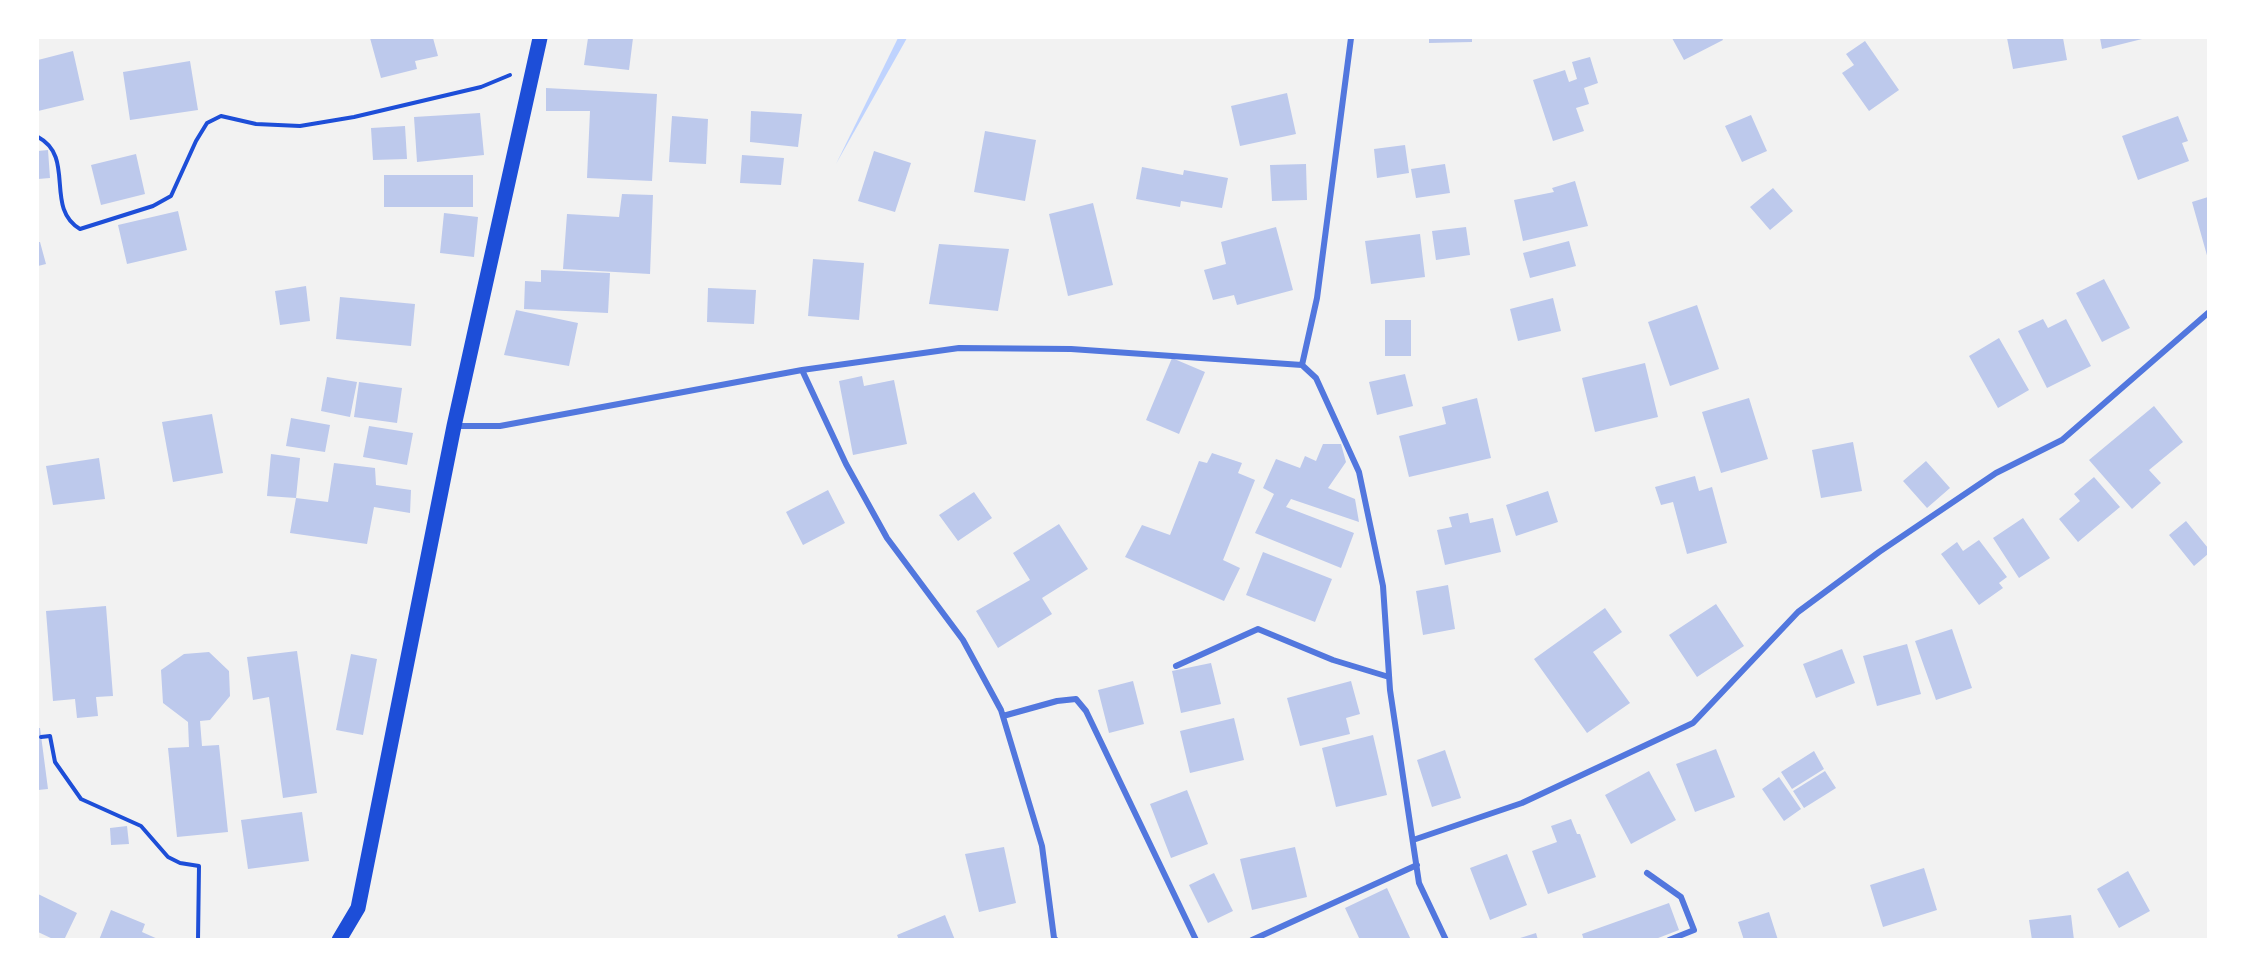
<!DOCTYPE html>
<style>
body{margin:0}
#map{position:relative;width:2246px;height:977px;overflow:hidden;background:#f2f2f2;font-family:"Times New Roman",serif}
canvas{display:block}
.frame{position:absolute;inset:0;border:39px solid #fff;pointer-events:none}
</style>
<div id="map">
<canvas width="2246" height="977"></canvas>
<div class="frame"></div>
</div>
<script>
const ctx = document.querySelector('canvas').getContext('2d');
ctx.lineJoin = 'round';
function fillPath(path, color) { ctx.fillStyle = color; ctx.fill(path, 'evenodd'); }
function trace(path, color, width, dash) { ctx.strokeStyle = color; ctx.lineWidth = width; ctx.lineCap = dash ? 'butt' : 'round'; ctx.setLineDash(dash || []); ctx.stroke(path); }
fillPath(new Path2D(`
 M898,38H907L836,164Z`), '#bfd3fe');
fillPath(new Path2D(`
 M370,38H433L438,56L415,61L417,69L381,78Z
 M588,38H633L629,70L584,65Z
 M1429,38H1472V42L1429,43Z
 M1672,38H1722L1723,40L1684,60Z
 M2007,38H2063L2067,60L2013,69Z
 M2100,38H2146L2102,49Z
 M1865,41L1899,90L1869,111L1842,73L1854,65L1846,54Z
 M73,51L84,100L38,111V60Z
 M1590,57L1598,83L1584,88L1589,104L1576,108L1584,131L1553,141L1533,80L1565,70L1569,82L1577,79L1572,62Z
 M190,61L198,110L130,120L123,72Z
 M546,88L657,94L652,181L587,178L590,111H546Z
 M1287,93L1296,134L1240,146L1231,106Z
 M751,111L802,114L798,147L750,142Z
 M480,113L484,155L417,162L414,117Z
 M1751,115L1767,151L1742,162L1725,126Z
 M672,116L708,119L706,164L669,162Z
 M2178,116L2188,141L2182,143L2189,161L2138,180L2122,136Z
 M405,126L407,159L373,160L371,128Z
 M985,131L1036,140L1025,201L974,192Z
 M1405,145L1409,173L1377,178L1374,149Z
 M48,150L50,178L38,179V151Z
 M874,151L911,163L895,212L858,201Z
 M136,154L145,194L101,205L91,165Z
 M742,155L784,158L781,185L740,183Z
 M1306,164L1307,200L1272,201L1270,165Z
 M1445,164L1450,193L1416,198L1411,169Z
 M1142,167L1183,175L1184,170L1228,178L1222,208L1181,201L1180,207L1136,199Z
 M384,175H473V207H384Z
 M1575,181L1588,226L1523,241L1514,200L1554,192L1552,188Z
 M1773,188L1793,211L1770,230L1750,207Z
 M622,194L653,195L650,274L563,269L567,214L619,217Z
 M2208,197V259L2192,202Z
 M1093,203L1113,285L1068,296L1049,214Z
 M178,211L187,250L127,264L118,225Z
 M444,213L478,217L474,257L440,253Z
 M1276,227L1293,290L1237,305L1234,295L1213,300L1204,270L1226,264L1221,242Z
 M1466,227L1470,255L1436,260L1432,231Z
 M1420,234L1425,277L1371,284L1365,241Z
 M1569,241L1576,266L1530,278L1523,253Z
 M38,242H40L46,264L38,266Z
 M939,244L1009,249L998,311L929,304Z
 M813,259L864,263L859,320L808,316Z
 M541,270L610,273L608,313L524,309L525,281L541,282Z
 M2104,279L2130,328L2102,342L2076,293Z
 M306,286L310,321L280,325L275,291Z
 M708,288L756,290L754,324L707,322Z
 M340,297L415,304L411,346L336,339Z
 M1553,298L1561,331L1518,341L1510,309Z
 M1697,305L1719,369L1670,386L1648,322Z
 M516,310L578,323L569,366L504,355Z
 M2043,319L2048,328L2066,319L2091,366L2047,388L2018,331Z
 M1385,320H1411V356H1385Z
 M1999,338L2029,390L1998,408L1969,356Z
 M1172,358L1205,372L1179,434L1146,420Z
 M1645,363L1658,417L1595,432L1582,378Z
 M1405,374L1413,406L1377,415L1369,382Z
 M862,376L864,386L894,380L907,444L853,455L839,381Z
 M327,377L357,382L350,417L321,411Z
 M359,382L402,388L397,423L354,417Z
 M1477,398L1491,458L1409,477L1399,436L1446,424L1442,407Z
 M1749,398L1768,459L1721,473L1702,412Z
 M2154,406L2183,442L2149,470L2161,483L2132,509L2089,460Z
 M212,414L223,473L173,482L162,422Z
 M291,418L330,425L325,452L286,446Z
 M369,426L413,433L407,465L363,457Z
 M1853,442L1862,491L1821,498L1812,450Z
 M1323,444H1341L1346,462L1328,488L1355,499L1359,522L1291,499L1286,507L1354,533L1341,568L1255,533L1274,494L1263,488L1276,459L1300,468L1305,456L1316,461Z
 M1212,453L1242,463L1238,473L1255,480L1223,560L1240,568L1224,601L1125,557L1142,525L1170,535L1199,461L1207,463Z
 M271,454L300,458L296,498L267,496Z
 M99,458L105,499L53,505L46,466Z
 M1926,461L1950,488L1927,508L1903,481Z
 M334,463L375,468L376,485L411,490L410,513L374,507L367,544L290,533L296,498L328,502Z
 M1695,476L1699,491L1712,487L1727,543L1687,554L1673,502L1661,505L1655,487Z
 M2094,477L2120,507L2078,542L2059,519L2080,501L2074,494Z
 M828,490L845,523L803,545L786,512Z
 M1548,491L1558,522L1516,536L1506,505Z
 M974,492L992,518L958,541L939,515Z
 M1468,513L1470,523L1493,518L1501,552L1445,565L1437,530L1452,527L1449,517Z
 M2023,518L2050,558L2019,578L1993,538Z
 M2186,521L2208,548V554L2194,566L2169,535Z
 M1059,524L1088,569L1042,598L1052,614L998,648L976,611L1030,580L1013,553Z
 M1979,540L2007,577L1999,583L2003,588L1979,605L1941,554L1957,542L1963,551Z
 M1263,552L1332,579L1315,622L1246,595Z
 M1448,585L1455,629L1423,635L1416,591Z
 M1716,604L1744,646L1697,677L1669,635Z
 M106,606L113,696L96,697L98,716L77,718L75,699L53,701L46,611Z
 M1605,608L1622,632L1593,652L1630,703L1587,733L1534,659Z
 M1952,629L1972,688L1936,700L1915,641Z
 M1907,644L1921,694L1877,706L1863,656Z
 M1842,649L1855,683L1816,698L1803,664Z
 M297,651L317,793L283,798L269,697L253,700L247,657Z
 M209,652L229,671L230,696L210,720L200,721L202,746L219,745L228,832L177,837L168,748L189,747L188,722L163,703L161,670L184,654Z
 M351,654L377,659L363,735L336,730Z
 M1211,663L1221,704L1181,713L1172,671Z
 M1133,681L1144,724L1109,733L1098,690Z
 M1351,681L1360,714L1346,718L1350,734L1300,746L1287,698Z
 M1234,718L1244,760L1190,773L1180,731Z
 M38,728H40L48,789L38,790Z
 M1373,735L1387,795L1336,807L1322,748Z
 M1716,749L1735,797L1695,812L1676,764Z
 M1445,750L1461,798L1432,807L1417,760Z
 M1814,751L1824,769L1792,789L1781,772Z
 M1649,771L1676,820L1631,844L1605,795Z
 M1825,771L1836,788L1804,808L1793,791Z
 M1779,777L1801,809L1784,821L1762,789Z
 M1187,790L1208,844L1171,858L1150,804Z
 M302,812L309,861L248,869L241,820Z
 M1571,819L1577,834H1580L1596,877L1548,894L1532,851L1557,842L1551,826Z
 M127,826L129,844L111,845L110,828Z
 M1004,847L1016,903L979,912L965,854Z
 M1295,847L1307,897L1252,910L1240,859Z
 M1507,854L1527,905L1490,920L1470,868Z
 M1924,868L1937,910L1883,927L1870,885Z
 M2128,871L2150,911L2119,928L2097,889Z
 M1214,873L1233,911L1208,923L1189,885Z
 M1387,888L1411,940H1360L1345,908Z
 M38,894L77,913L64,940H55L38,932Z
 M1669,903L1679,930L1653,940H1584L1582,934Z
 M111,910L145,924L142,932L160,940H99Z
 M1769,912L1778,940H1744L1738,922Z
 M945,915L955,940H899L897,935Z
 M2071,915L2074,940H2032L2029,920Z
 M1536,933L1538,940H1517V939Z`), '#bdc9ec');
trace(new Path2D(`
 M38,137C76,157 44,208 80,229L153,206L171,196L196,141L207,123L221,116L256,124L300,126L354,117L481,87L510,75
 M41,737L50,736L55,762L81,799L141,826L168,857L180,863L199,866L198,940`), '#1d4ed8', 4);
trace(new Path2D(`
 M1351,38L1317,298L1302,365L1316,378L1359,472L1383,586L1390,690L1419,883L1446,940
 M802,370L846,464L887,538L963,640L1001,710L1042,846L1054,938L1056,940
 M455,426H500L802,370L959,348L1071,349L1302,365
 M1176,666L1258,629L1333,660L1389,677
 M1003,716L1057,701L1076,699L1086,711L1196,940
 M1413,840L1522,803L1693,723L1798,612L1879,552L1996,473L2062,440L2208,313
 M1647,873L1681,897L1694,930L1669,940
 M1252,940L1417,865`), '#5277de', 6);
trace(new Path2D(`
 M339,940L358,908L454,426L540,38`), '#1d4ed8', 15);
</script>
